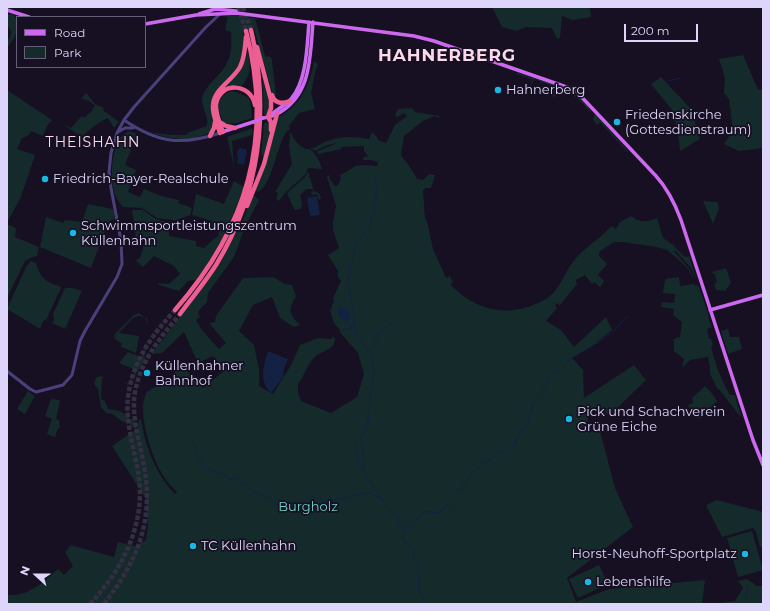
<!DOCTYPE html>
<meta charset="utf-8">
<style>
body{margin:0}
#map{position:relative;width:770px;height:611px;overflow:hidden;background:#161022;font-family:Montserrat,sans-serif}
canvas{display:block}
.frame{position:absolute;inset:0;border:8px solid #ded6fa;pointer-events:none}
.legend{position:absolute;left:16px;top:16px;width:130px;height:52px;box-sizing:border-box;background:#161022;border:1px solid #665f78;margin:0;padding:5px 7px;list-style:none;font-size:12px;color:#ded6fa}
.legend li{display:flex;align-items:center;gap:8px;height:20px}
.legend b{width:20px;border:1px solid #665f78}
.north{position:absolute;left:16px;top:555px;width:40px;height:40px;-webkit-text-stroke:3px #161022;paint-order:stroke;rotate:291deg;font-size:11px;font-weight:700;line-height:16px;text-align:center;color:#ded6fa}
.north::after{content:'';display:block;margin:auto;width:14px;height:18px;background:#ded6fa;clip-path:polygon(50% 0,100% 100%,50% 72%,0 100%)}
.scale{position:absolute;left:624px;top:24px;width:74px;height:18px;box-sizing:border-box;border:2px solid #ded6fa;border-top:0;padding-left:5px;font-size:12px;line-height:14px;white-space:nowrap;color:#ded6fa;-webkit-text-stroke:3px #161022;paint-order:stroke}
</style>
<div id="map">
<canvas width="770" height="611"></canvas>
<div class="frame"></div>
<ul class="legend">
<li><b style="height:5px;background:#cc69ef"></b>Road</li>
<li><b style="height:11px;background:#142a2b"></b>Park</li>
</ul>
<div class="north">N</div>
<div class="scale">200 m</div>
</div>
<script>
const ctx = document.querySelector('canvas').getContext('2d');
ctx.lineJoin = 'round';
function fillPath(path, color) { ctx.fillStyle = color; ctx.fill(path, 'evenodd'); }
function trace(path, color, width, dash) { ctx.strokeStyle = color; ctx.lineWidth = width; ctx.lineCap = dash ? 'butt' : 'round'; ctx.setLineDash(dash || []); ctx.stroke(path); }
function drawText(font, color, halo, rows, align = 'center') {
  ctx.font = font + ' Montserrat,sans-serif'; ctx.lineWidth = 3.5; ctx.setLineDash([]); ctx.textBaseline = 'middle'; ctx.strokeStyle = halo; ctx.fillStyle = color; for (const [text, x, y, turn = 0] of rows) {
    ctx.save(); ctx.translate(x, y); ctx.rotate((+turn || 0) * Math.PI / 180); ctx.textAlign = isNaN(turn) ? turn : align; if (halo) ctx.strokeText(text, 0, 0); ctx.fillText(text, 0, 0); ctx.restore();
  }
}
fillPath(new Path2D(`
 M492,7H590L591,17L573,20L562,16L560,38L557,39L552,28L526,27L516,31L502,27Z
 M7,14L14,15C21,25 16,40 7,47V41L10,38L11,32L7,24Z
 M231,15L255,18L265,56L271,57L272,61L276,95L273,96L254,28L243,32L245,39L244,50L237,69L220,88L211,132C184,146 155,137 131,121C134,122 140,126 144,129C158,135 172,135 187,135V133L207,126C209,116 201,108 202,98C205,86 217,78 224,68C232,57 232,45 231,32L225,30L228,17L222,16Z
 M248,51C250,67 252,72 242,86L234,85L225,87C237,75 243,67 248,51Z
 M743,55L758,90L763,89V148L739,151L724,144L733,131L729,99L724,93L725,78L719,59Z
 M314,61L317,63L318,66L316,69L311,93L315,109L299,113L289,126L290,129C277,136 274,185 258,192L255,190L277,118C300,106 310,86 314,61Z
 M262,70C265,84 271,100 267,114L264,115Z
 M517,73C540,80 583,89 592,114C581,102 575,93 558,88L555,97L547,94L550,85L534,79L530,88L532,79L517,74Z
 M661,77L691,109L700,139L680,151L678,133L673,111L651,84Z
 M7,90L52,120L47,126L43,136L31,131L29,135L22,138L17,149L35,155L21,197L7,223Z
 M232,91C253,98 250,96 252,118L237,123L225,124C216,111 215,96 232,91Z
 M86,93L96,105L104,108L103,110L119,122L114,128L108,118C98,122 89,130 82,137L65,126L67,124L66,126L71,128L82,116L84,118L93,110L92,109L95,106C92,102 86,99 81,99Z
 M412,108L415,112L439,116V118L434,116L423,121L404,136L401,155L412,170L417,179L423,180L429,174L435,175L431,188H426L423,190L425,218L427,221L433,249L446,278L450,276L453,283L450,284C471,307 499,316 528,307C536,304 543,301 550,296C561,287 566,269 576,258C582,251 589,246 596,240C602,236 607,230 612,226L616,229L620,222L631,216C639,223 648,222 657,218L663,238L672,244L685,257L689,256L697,281L691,268L675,250L674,251L690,270L695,281L688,269L677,258L667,250L657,247L622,242H614L599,252V256L607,264L598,275L604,281L600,287L594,282L592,284L585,275L576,280L577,284L560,305L557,303L555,306L557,308L546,321L561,330L574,347L606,317L612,330L591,347L572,358L583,370L584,398L634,365L646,380L609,416L603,409L596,407L588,416L589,432L600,431L615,488L633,527L567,578L576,602L609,589L705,580L702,604H7V595C30,596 42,583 58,569L64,575L73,566L65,552L68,549L70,545L114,557L118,542L138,547L139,544L146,540L148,525L146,499L112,446L138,428L139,420L141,419C145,446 156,475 175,494L177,492C172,487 166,481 163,475C153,460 142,425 143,406C143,401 145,396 147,391H150L151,389C156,385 164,387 171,385L178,361L203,388L225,370L213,356L198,363L184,332L162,353L152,354L221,262L242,222L253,194L259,200L245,227L234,257L208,293L207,302L202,307L198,312L200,317L196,320L202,330L219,349L226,343L209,323L215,322L216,316L243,278L273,277L285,284L292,285L296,296C288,310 289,314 300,325L294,327L280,318L272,297L253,305L239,331L254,345L259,369V386L273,394L291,365L300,345L318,338L331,339L333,336L335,339C334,351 322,350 315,357C306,365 305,376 298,384V392L301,401L331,413L357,397L364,374L358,353L339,331L340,330L334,323L330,311L334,301L333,298L341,281L338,277V271L328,255L339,248L333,230V222L336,206L327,177L328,175L330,176L329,178L335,186H337L340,181L341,174C347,173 350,168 356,166C362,164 370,166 377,166L378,162L371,160H364L362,158L368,156L364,151V146L341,147V149L319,154L316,152L337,143L328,145L315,151L310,147L314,148C332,136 348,135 369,139L372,132L377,137L378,140L386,143L395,125L407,116L404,113L398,117L395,116L398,109Z
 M595,114L628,151V153L600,122L597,125L593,119Z
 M269,122L270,132L264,156L261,155L264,123Z
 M253,128L252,135L232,141L234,167L227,137Z
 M129,131L137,134L125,165L136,170L128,192L140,197L144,189L161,196L179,200L178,203L192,208L190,215L174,221L173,220L157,218L142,208L123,207C121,204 117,200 116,197C109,181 110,138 129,131Z
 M290,133H291C294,140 301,150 310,149C316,155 320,161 322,169L308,168L306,174L286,192L279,201L276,199L278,193L275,192L292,164L289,147L290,137Z
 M308,171L314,191L319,193L321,198L319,200L317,194L312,195L311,192L314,191L312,189H306L300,195L302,204L301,209L295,210L293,207L287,193L306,176Z
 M234,181L244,187C232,220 218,252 196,280L188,281L179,291L159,285L158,283L169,284L180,274L174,266L154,256L143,267L136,260L140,258L146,238H136L132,210H143L156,219L169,223V236L196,241V246L204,248L216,237H218L219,231L209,230L212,221L192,215L196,194L224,204Z
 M703,201L717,202L719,208L713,224Z
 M88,204L113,209L115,219L111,220L108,223L91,268L40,247L46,217L63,223L65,220L82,222Z
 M7,224L16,228L15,237L39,247L37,256L30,258L25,261L7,298Z
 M31,261L36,263C39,276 46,283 60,286L61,288L46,320L43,321L40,329L7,309L26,267Z
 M726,268L731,283L725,291L716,290L714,284L717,282L715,274H713L712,272Z
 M679,277L680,286L694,284L695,286L697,285L701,305L697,284L699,287L708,313L709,320L712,327L707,329L709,339H711L713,345L711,346C715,364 721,379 730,395H735L741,416L739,415L719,389L718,390L710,374V368L708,357L690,360L682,368L684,359L674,351V339L680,337L682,322L673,315L674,309L661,307L662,302L674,303L675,294L663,293L665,279Z
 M65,288H72L82,291L65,329L52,323L54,320L53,314Z
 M139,313L147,319L148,326L145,317L138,316L133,318L119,333L139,336L136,353L121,347L122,344L114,338L115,337L114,335L134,315Z
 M728,329L730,337H739L742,349L728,354L721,331Z
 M145,343L146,344L144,362L128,385L122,381L128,384L136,370L119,363L128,352L141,357L143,355Z
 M100,376L105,378H102L101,399L105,401L108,409L120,411L138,424L136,429L131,426L129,422H123L112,414L106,413L101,407L98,389L94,384L96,378Z
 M705,386L711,392L717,401L700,418H696L689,411L690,409L688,405L693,403L692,398Z
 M28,391L35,396L25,414L17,409Z
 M51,399L60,400L56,419L59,420L60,428H58L55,437L47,434L52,419L45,416Z
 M717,500L763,512C762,524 763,535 763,548L760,547L756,532L753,528L722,537L706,505Z
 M752,531L763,570L738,577L727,538Z
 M599,565L608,584L578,598L569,579Z
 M747,579L757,586H763V604H712L735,601L743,588L738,581Z`), '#142a2b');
fillPath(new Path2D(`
 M240,148L247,150L244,165L237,163L238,158L237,155L238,150Z
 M317,196L320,215L310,216L307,198Z
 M341,307L349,311L350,318L349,321H345L339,317L338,310Z
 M268,351L288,359L284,369L283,377L271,393C259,381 263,367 268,351Z`), '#132143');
trace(new Path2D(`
 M668,81L681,78
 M379,173L375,178C376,183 377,186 377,191C376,198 372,205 375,213L372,216L370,226L355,244L353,259L349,264L351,272L348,278V283L353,306L355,332L371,355L374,370L372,388L370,393L369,416L366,430L361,438L364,464L362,468C369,480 385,510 398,515L399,522L405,529C399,548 412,540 414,550C414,552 413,555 413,556C414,559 416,562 418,565L417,569L419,579L418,588L426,604
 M347,321L348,324L354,327
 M342,330L354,327
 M371,349L373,347L379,333L394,322
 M192,442L196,447L195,452L198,459C203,460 203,464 207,467C212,471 217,471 222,473C228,476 227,482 235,478L243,485L248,486L252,491C256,491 270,498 274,500L275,505L279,504L283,507L292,503H300L307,499L310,500L312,496L325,502L326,500L328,502L330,500L334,501L336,499L346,498L348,496L370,493L380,498
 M356,443L355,450L359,458L358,463L361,467
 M455,492L462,488L474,469H477L486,462H489C492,453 503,454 509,447H514L517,439V437L523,427L526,426V422L529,420V415C532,411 533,408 532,403L536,401V398L542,392L552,374L559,372L568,361L583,350L597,343L603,339L619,326L625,318L628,316
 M451,504L456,507
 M406,529C411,522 418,518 424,512C439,511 435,518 447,504
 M745,604L747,588L748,585`), '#132143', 1);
trace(new Path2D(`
 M238,7L246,31
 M243,7L251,30
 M90,604C123,569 147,522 138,472C134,448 125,421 128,397C133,360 151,337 175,310
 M104,604C139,559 155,518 143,461C139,438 131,415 135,392C141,360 160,338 180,314`), '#342e42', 4.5, [4.5, 2]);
trace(new Path2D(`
 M124,120C158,143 181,146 220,133
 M118,132L125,128H133
 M7,371L30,389L36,392L63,385L72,375L80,341L85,331L117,277L122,264L121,241L111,188L109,172L111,153L117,133L124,120L134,107L206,27L220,14`), '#4a417c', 3);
trace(new Path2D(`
 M7,10L29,17
 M199,14L215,9L236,11
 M145,24L196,15L237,13L414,36L434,41L575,90L656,176C668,189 675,204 681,220L753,440L763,465
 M269,116C276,110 284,106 291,99C307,81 307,45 309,22
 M263,118C267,117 271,117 275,115C312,97 310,57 313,22
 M222,132L253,122
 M710,310L763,295`), '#cc69ef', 3.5);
trace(new Path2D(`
 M257,47L271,100V108L268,117L271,122V130
 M272,95C275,104 282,104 290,101
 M220,122L226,126L235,128
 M223,132C220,124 215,113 216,104C220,81 251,83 255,105
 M220,133C217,124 212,115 213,105C214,89 232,81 240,67C245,57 245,47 246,37
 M210,136L214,128L215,122
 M247,206L264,164L277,114
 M175,310C247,228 274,138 246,31
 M180,314C192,298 205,282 216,265C260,193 270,111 251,30`), '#ed5e93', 4.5);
trace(new Path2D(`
 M253,122L263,118`), '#cc69ef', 3.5);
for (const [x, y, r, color] of [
 [498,90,4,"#19b8e4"],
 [617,122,4,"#19b8e4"],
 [45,179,4,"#19b8e4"],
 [73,233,4,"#19b8e4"],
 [147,373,4,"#19b8e4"],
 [569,419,4,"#19b8e4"],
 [193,546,4,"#19b8e4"],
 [745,554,4,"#19b8e4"],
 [588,582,4,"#19b8e4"]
]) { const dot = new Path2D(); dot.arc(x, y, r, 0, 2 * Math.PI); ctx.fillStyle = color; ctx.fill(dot); trace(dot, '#161022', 1.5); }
drawText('13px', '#ded6fa', '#161022', [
 ["Hahnerberg",506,90],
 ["Friedenskirche",625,115],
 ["(Gottesdienstraum)",625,130],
 ["Friedrich-Bayer-Realschule",53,179],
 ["Schwimmsportleistungszentrum",81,226],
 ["Küllenhahn",81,241],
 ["Küllenhahner",155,366],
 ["Bahnhof",155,381],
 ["Pick und Schachverein",577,412],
 ["Grüne Eiche",577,427],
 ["TC Küllenhahn",201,546],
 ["Horst-Neuhoff-Sportplatz",737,554,"right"],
 ["Lebenshilfe",596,582]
], 'left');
drawText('13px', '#6ad3c4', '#161022', [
 ["Burgholz",308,507]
]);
ctx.letterSpacing = '1px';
drawText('14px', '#fbd8ea', '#161022', [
 ["THEISHAHN",93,143]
]);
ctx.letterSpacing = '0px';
ctx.letterSpacing = '1px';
drawText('bold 17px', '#fbd8ea', '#161022', [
 ["HAHNERBERG",447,56]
]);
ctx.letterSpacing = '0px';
</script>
